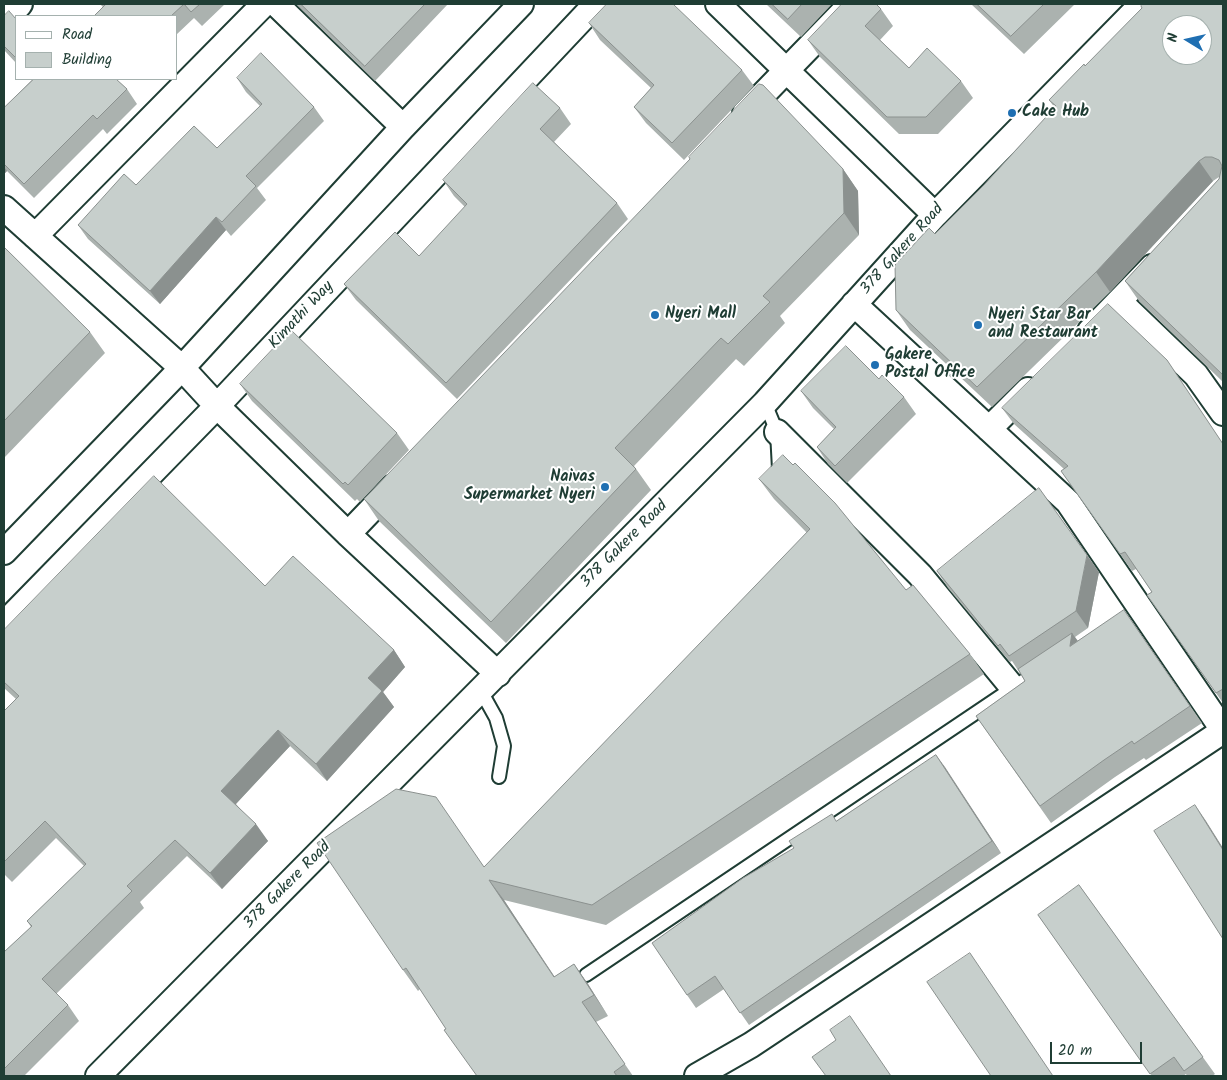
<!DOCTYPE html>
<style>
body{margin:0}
#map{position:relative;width:1227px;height:1080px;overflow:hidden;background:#fff;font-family:Kalam,sans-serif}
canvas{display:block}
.frame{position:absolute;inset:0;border:5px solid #1f3d34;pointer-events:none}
.legend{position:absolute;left:15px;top:15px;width:162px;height:65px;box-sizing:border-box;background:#fff;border:1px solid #a5b1ae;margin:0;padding:6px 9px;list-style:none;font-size:15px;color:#1f3d34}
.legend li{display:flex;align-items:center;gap:10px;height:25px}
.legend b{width:25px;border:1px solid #a5b1ae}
.north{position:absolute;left:1162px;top:15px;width:50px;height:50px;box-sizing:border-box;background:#fff;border:1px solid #a5b1ae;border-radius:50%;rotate:279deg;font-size:14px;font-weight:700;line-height:20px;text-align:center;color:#1f3d34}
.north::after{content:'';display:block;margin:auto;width:18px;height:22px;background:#1f6fb2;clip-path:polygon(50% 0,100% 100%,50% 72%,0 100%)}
.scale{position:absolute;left:1050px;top:1042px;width:92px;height:22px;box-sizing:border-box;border:2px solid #1f3d34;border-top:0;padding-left:6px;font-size:15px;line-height:18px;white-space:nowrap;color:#1f3d34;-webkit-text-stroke:4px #fff;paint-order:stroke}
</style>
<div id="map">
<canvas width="1227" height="1080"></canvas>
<div class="frame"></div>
<ul class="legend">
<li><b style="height:6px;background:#fff"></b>Road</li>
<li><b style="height:14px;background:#c7cfcc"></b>Building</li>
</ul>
<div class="north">N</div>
<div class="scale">20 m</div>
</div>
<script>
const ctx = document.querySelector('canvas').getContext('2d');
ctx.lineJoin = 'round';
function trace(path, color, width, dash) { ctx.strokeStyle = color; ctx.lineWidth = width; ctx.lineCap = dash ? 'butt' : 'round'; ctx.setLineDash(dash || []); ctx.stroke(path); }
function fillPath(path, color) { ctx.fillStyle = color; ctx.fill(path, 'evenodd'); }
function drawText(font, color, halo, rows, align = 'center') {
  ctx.font = font + ' Kalam,sans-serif'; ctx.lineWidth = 4; ctx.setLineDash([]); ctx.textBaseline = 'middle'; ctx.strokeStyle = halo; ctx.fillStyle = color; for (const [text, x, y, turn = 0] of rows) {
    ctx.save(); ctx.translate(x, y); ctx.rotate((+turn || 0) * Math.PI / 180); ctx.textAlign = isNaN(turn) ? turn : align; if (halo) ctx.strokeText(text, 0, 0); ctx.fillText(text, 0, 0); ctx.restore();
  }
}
const service = new Path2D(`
 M765,403L777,432L779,469
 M481,691L496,718L504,746L499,777
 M586,975L1038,671`);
const minor = new Path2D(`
 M276,4L403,127
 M718,4L935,215
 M4,22L20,4
 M745,113L851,4
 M4,208L182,368L217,406L348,534L498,674
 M35,236L264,4
 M1120,302L1196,375L1223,413
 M854,304L1068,502L1223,730
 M1090,331L1152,267
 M989,429L1028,390
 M777,432L920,575L1013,688
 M348,534L393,487
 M4,552L182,368L403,127L521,4
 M4,624L217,406L596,4
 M98,1076L765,403L935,215L1142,4
 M697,1076L751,1045L1223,731`);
trace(service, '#1f3d34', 16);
trace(minor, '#1f3d34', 28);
trace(service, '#fff', 12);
trace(minor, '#fff', 24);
fillPath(new Path2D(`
 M100,4H225L202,26L194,18L176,35V16H94L103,7Z
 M296,4H448L375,81Z
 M766,4H832L801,37Z
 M971,4H1075L1024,54Z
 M1223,4V382L1139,301L1125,281L1219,179V177L1213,181L1110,292L992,407L910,330L896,310L935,234L984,185L1055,108L1049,100Z
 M881,9L893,26L880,40L909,68L961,81L973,98L938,134H899L820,57L808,40Z
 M4,16L16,19V63L4,50Z
 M589,23L742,70L754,86L684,160L646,123L634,107L651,88L600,40Z
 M237,78L314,107L324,121L257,188L266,200L231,236L226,230L160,304L88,239L78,225L136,185L217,148L260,106L246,92Z
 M32,79H118L117,80L127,89L137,104L107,134L103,129L34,198L7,171L4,174V108L33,79Z
 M560,108L571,124L554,142L617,203L628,219L457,399L356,300L344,284L419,256L465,207L454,196L443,180Z
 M843,169L858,191L859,235L780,316L785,323L744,366L736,359L634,466L651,490L506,643L379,521L364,499Z
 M4,247L90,332L105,353L4,458Z
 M879,379L904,397L916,414L847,483L828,464L817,447L834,429L813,408L801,391Z
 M240,384L397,433L409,450L360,502L357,499L355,501L252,401Z
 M1002,408L1223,444V703L1147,595L1152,592L1136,569L1132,571L1061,471L1064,469L1014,424Z
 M759,479L906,590L970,654L984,674L606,925L504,900L554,977L574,964L588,984L608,1016L596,1022L633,1076H477L420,989L418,991L403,970L484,867L807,533L774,499Z
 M937,571L1099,572L1088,628L1075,637L1078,641L1124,610L1202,723L1146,760L1144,758L1115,777L1051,823L976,716L1025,681L1012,661L1010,662L948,588Z
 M265,586L394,650L405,667L383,692L394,707L327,781L290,746L236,804L268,841L222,889L187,856L140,902L144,908L56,994L68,1005L79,1021L24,1076H4V952L31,927L27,921L84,866L56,838L12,882L4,874V711L16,699L4,688V630Z
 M936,755L1001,853L749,1025L724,989L696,1008L687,995L794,848L837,821Z
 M1079,885L1215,1074L1212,1076H1187L1186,1074L1183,1076H1152L1038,915Z`), '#abb2af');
fillPath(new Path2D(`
 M1199,161L1213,181L1110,292L1096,272Z
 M4,167L7,171L4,174Z
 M843,169L858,191L859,235L844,213Z
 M216,217L226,230L160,304L150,291Z
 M1087,555L1099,572L1088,628L1076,611Z
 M1072,633L1084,650L1070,646Z
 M394,650L405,667L383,692L394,707L327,781L316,764L368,678Z
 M278,730L290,746L233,807L221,791Z
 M936,755L945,767L1001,853L992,841Z
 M1195,805L1206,821L1223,848V850Z
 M256,824L268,841L222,889L210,873Z
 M489,880L504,900L568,997L554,977Z
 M574,964L588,984L608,1016L594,995Z`), '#8b918f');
const building = new Path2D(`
 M104,4H200L191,12L184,4L171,16H94L105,5Z
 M301,4H425L365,66Z
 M607,4H673L742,70L672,143L634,107L654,85L589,23Z
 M772,4H802L788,19Z
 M842,4H876L881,9L865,26L909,68L927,48L961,81L926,117H887L808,40Z
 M977,4H1044L1011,36Z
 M1143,4H1223V375L1125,281L1219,179L1222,166L1219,160L1212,157H1205L1199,161L1096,272L977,387L896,310L895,265L929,228L935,234L984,185L1056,106L1049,100L1084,64L1085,66L1142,8L1141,6ZM1172,25H1202V55H1172Z
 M9,11L16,19V58L4,46V16Z
 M261,53L314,107L246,176L256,186L222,222L216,217L150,291L78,225L124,174L136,185L194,126L217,148L262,104L237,78Z
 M34,79H116L127,89L97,119L93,115L24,184L4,164V108Z
 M533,83L560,108L540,129L617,203L446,383L344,284L395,232L419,256L467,204L443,180Z
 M759,84L763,85L843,169L844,213L763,296L770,302L728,344L721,338L615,448L636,469L491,622L364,499L690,159L689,157Z
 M4,247L90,332L4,421Z
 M1108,304L1167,360L1223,444V689L1216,693L1147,595L1152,592L1125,552L1120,554L1061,471L1068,466L1002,408Z
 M291,330L397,433L348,485L345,482L343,484L240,384Z
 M846,346L879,379L882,375L904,397L835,466L817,447L836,427L801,391Z
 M783,455L793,465L795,463L835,503L906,590L913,585L970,654L592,905L489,880L554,977L574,964L594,995L582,1002L625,1064L614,1072L617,1076H477L444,1030L446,1029L406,968L403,970L317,843L396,789L436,797L484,867L810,529L759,479Z
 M154,476L265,586L293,556L394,650L368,678L382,691L316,764L278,730L221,791L256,824L210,873L175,840L127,886L132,891L42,979L68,1005L4,1069V952L32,926L27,921L86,864L45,821L4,862V711L19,696L4,682V630Z
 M1039,488L1087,555L1076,611L1009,656L1000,644L998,646L937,571Z
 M1124,610L1190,706L1134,744L1132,741L1104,760L1040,806L976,716L1025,681L1018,669L1072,633L1070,646Z
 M936,755L992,841L740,1013L715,976L687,995L652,943L743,878L794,848L789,841L832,814L836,821Z
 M1195,805L1223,850V939L1154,831Z
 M1079,885L1203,1057L1184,1071L1174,1057L1150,1074L1038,915Z
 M970,953L1053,1076H991L927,982Z
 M850,1016L891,1076H826L812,1057L836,1040L830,1030Z`);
fillPath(building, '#c7cfcc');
trace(building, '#8b918f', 1);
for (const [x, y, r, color] of [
 [1012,113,5,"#1f6fb2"],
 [655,315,5,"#1f6fb2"],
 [978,325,5,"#1f6fb2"],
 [875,365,5,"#1f6fb2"],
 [605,487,5,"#1f6fb2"]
]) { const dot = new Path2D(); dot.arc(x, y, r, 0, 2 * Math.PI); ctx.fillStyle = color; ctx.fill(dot); trace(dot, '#fff', 2); }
drawText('bold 16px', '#1f3d34', '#fff', [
 ["Cake Hub",1022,113],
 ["Nyeri Mall",665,315],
 ["Nyeri Star Bar",988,316],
 ["and Restaurant",988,334],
 ["Gakere",885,356],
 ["Postal Office",885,374],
 ["Naivas",595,478,"right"],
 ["Supermarket Nyeri",595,496,"right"]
], 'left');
drawText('16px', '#1f3d34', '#fff', [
 ["378 Gakere Road",903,250,-48],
 ["Kimathi Way",302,316,-47],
 ["378 Gakere Road",625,545,-45],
 ["378 Gakere Road",288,886,-45]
]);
</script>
